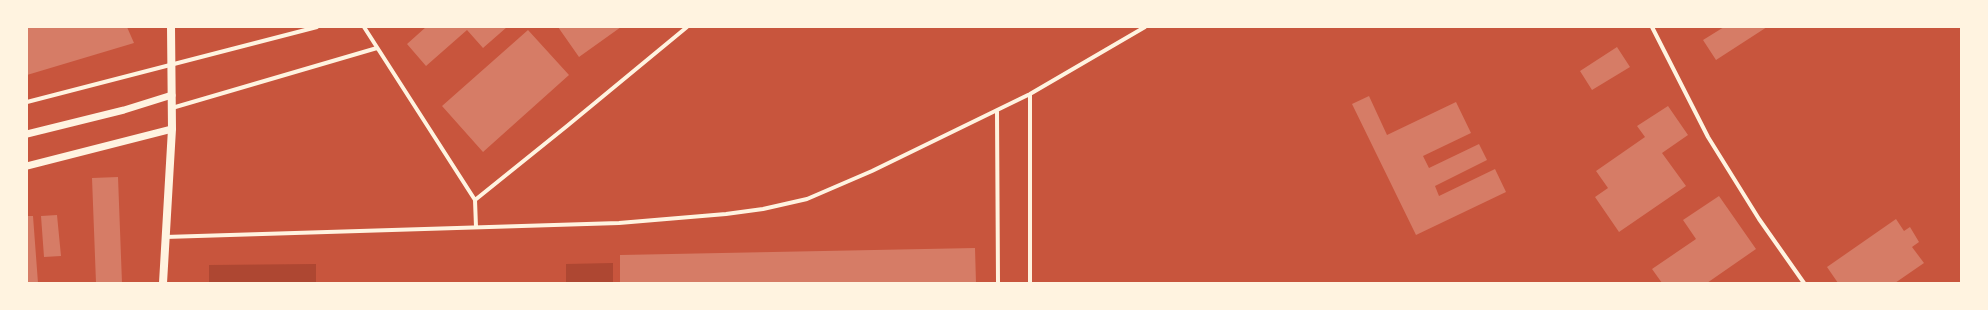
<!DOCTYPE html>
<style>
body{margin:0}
#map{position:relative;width:1988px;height:310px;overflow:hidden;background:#c8553d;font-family:"Playfair Display",serif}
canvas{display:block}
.frame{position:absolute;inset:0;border:28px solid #fff3e0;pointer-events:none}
</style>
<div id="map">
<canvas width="1988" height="310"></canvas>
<div class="frame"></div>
</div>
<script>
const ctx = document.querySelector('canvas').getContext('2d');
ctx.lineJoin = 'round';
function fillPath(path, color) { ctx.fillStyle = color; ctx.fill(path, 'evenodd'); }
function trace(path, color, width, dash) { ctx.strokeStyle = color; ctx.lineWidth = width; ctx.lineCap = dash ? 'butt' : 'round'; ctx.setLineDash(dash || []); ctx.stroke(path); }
fillPath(new Path2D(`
 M613,263V283H566V264Z
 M316,264V283H209V265Z`), '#ae4732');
fillPath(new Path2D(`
 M27,27H127L134,43L27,75Z
 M426,27H507L483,48L467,30L426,66L407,44Z
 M558,27H621L579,57Z
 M1724,27H1767L1716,60L1703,40Z
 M528,30L569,75L483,152L442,106Z
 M1617,47L1630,67L1592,90L1580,71Z
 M1369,96L1387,135L1456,102L1471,133L1423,156L1429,168L1479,144L1487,160L1435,186L1439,196L1495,169L1506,192L1416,235L1352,104Z
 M1668,106L1688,135L1662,153L1686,186L1619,232L1595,197L1608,188L1596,171L1645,137L1637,126Z
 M118,177L122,283H96L92,178Z
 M1719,196L1756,249L1707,283H1662L1652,269L1696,239L1683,220Z
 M57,215L61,256L44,257L41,216Z
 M27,216H33L38,283H27Z
 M1896,219L1904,231L1910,227L1919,242L1912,247L1924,263L1895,283H1838L1827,267Z
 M975,248L976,283H620V255Z`), '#d67c66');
trace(new Path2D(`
 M364,27L475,200
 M1652,27L1708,137L1759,219L1804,283
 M27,102L317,27
 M172,108L377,48
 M997,111L998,283
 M476,227L475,200L567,126L687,27
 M165,237L619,223L726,214L763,209L807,199L872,171L1030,94L1145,27
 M1030,283V94`), '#fff3e0', 4);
trace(new Path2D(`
 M27,134L124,110L172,95
 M27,166L172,129`), '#fff3e0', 7);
trace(new Path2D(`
 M163,283L172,129L171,27`), '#fff3e0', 8);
</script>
